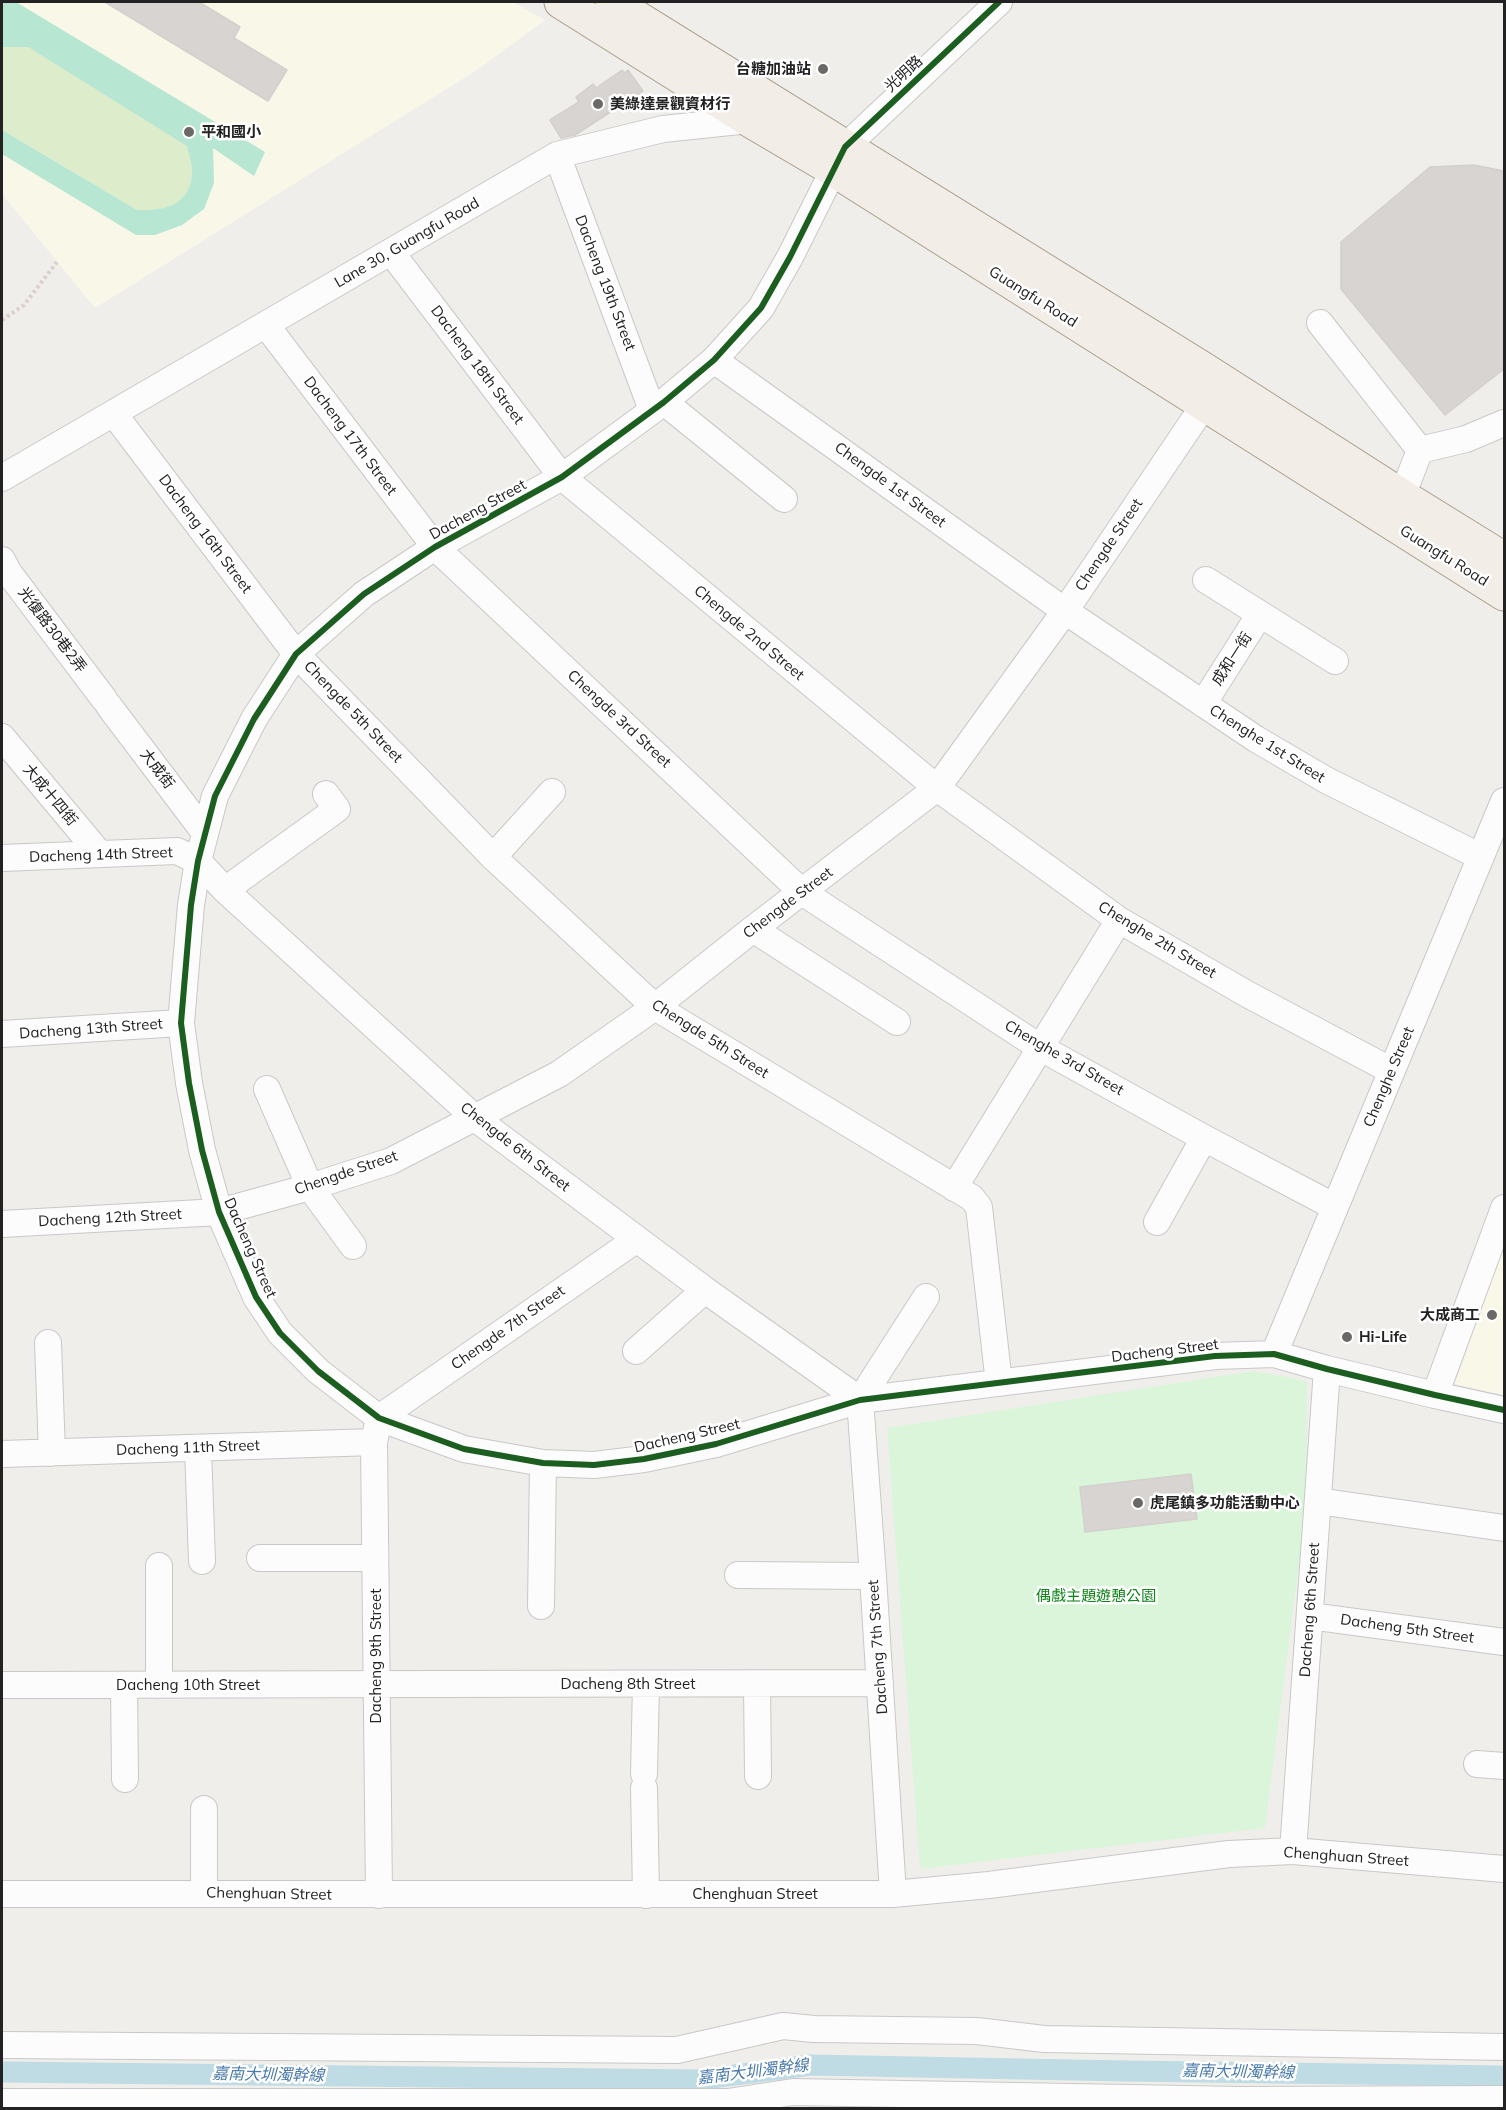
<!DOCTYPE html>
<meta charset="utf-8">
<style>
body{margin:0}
#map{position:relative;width:1506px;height:2110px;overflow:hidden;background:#f0eeeb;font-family:Mulish,sans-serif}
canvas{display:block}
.frame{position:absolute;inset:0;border:3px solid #222;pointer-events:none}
</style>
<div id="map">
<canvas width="1506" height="2110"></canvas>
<div class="frame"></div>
</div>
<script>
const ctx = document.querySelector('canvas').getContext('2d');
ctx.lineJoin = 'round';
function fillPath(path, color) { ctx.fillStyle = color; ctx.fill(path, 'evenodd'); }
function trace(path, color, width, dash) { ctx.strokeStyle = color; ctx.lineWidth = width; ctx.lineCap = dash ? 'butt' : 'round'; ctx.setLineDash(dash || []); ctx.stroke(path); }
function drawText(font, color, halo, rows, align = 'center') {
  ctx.font = font + ' Mulish,"Noto Sans TC",sans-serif'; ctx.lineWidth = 5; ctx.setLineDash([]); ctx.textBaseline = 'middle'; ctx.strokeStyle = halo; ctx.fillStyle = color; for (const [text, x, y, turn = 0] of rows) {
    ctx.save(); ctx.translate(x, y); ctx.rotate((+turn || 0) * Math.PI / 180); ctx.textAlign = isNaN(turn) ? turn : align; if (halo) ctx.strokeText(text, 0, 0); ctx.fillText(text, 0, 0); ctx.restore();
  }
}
fillPath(new Path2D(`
 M2,2H513L545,20L477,70L95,308L2,194Z
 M1504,1246V1395L1455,1384Z`), '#f8f7e8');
fillPath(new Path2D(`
 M2,47H28L188,146C189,155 193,166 192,174C190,207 163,211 137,210L2,130Z`), '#ddeccb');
fillPath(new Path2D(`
 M1254,1371L1307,1381V1502L1265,1828L920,1869L887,1428Z`), '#daf5da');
fillPath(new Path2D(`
 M2,2H16L265,152L254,176L213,148L214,183L204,209L182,225L155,235H136L2,154V130L137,210C163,211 190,206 192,174C193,166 189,155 187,146L28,47H2Z`), '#b7e6d2');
trace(new Path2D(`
 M2,2072L696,2080L810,2065L1126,2071L1504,2076`), '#bfdbe3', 21);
const building = new Path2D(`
 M105,2H199L240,27L234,38L287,70L268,101Z
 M622,70L625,73L628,70L643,91L575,135L561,138L550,120L579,102L576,97L593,84L596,88Z
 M1474,165L1504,171V369L1445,415L1341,289V242L1430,167Z
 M1191,1474L1197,1519L1085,1532L1080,1487Z`);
fillPath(building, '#d7d4d2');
trace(building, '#d3d0cc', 1.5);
const minor = new Path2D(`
 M999,2L845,147L790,257L761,308L714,360L664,402L562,477L435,547L364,594L296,654L254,719L215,796L198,861L191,905L181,1023L189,1083L202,1150L219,1212L256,1297L280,1333L318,1371L379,1418L464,1449L543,1463L594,1465L644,1459L716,1444L860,1400L1215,1356L1274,1354L1327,1369L1435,1395L1504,1410
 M557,155L652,410
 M391,252L562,477L937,788L1119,920L1247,994L1392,1071
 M1320,323L1420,450L1466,439L1504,423
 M266,325L435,547L802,892L1041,1048L1204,1138L1335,1207
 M714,360L1065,611L1256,739L1326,780L1481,857
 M664,402L784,499
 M114,414L296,654L493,857L655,1007L972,1198L979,1207L999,1383
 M2,478L557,155L663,129L749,120L755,122
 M1402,496L1420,450
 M2,560L9,573L104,699
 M1206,580L1335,661
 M1203,704L1260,614
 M109,706L205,833
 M2,737L99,853
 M493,857L552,792
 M2,858L177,851L198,861L225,890L475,1118L705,1290L860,1400
 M225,890L337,809L326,794
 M753,929L897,1022
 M2,1034L181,1023
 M267,1089L310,1187L353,1246
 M954,1188L1119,920
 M1157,1222L1204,1138
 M2,1224L219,1212L310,1187L391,1161L559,1074L655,1007L753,929L937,788L1065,611L1204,405
 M48,1343L52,1453
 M636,1351L705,1290
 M1274,1354L1504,801
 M1435,1395L1504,1208
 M860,1400L873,1576L893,1894
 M860,1400L926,1297
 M198,1448L202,1561
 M2,1454L374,1442
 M1318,1501L1504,1528
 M260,1558H375
 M159,1566V1685
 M738,1575L873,1576
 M541,1606L543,1463
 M1310,1616L1504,1642
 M757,1684L758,1776
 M2,1685L880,1683
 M124,1685L125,1779
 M1477,1764L1504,1766
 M644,1774L646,1684
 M644,1788L646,1895
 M204,1809V1893
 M1293,1851L1327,1369
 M2,1894H893L989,1885L1229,1854L1293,1851L1504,1869
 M379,1895L374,1442L379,1418L637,1239
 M2,2045L677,2050L783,2026L814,2029L977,2031L1044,2039L1504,2047
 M2,2102H728L793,2092L1241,2100L1504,2099`);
const major = new Path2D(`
 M561,2L749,120L834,170L1504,594
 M612,2L1202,368L1402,496L1504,559`);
trace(minor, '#c9c8c7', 28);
trace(major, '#a79c86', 35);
trace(new Path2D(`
 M2,320L24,305L57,262`), '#dccecd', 4, [3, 3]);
trace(minor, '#fdfcfc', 26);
trace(major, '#f3ede7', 33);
trace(new Path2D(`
 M999,2L845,147L790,257L761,308L714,360L664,402L562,477L435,547L364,594L296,654L254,719L215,796L198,861L191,905L181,1023L189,1083L202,1150L219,1212L256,1297L280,1333L318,1371L379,1418L464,1449L543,1463L594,1465L644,1459L716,1444L860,1400L1215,1356L1274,1354L1327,1369L1435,1395L1504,1410`), '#1b5e20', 6);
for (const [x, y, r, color] of [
 [823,69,6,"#6a6968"],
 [598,104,6,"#6a6968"],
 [189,132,6,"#6a6968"],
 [1492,1315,6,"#6a6968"],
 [1347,1337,6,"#6a6968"],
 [1138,1503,6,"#6a6968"]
]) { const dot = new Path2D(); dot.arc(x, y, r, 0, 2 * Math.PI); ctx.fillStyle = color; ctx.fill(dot); trace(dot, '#fff', 2); }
drawText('bold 15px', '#222', '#fff', [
 ["台糖加油站",811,69,"right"],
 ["美綠達景觀資材行",610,104],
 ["平和國小",201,132],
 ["大成商工",1480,1315,"right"],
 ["Hi-Life",1359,1337],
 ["虎尾鎮多功能活動中心",1150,1503]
], 'left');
drawText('15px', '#222', '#fff', [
 ["光明路",904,74,-43],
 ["Lane 30, Guangfu Road",407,243,-30],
 ["Dacheng 19th Street",605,283,69],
 ["Guangfu Road",1033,297,32],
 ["Dacheng 18th Street",477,365,53],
 ["Dacheng 17th Street",350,436,53],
 ["Chengde 1st Street",890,485,36],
 ["Dacheng Street",478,510,-29],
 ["Dacheng 16th Street",205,534,53],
 ["Chengde Street",1109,545,-56],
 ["Guangfu Road",1444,556,32],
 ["光復路30巷2弄",52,630,53],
 ["Chengde 2nd Street",749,633,40],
 ["成和一街",1232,659,-57],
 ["Chengde 5th Street",353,712,46],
 ["Chengde 3rd Street",619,719,43],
 ["Chenghe 1st Street",1267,744,32],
 ["大成街",157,769,53],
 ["大成十四街",50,795,50],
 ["Dacheng 14th Street",101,855,-2],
 ["Chengde Street",788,903,-37],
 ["Chenghe 2th Street",1157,940,31],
 ["Dacheng 13th Street",91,1029,-4],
 ["Chengde 5th Street",710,1039,32],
 ["Chenghe 3rd Street",1064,1058,30],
 ["Chenghe Street",1389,1077,-67],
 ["Chengde 6th Street",515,1147,38],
 ["Chengde Street",346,1173,-19],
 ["Dacheng 12th Street",110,1218,-3],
 ["Dacheng Street",250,1248,66],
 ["Chengde 7th Street",508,1328,-35],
 ["Dacheng Street",1165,1351,-7],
 ["Dacheng Street",687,1436,-13],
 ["Dacheng 11th Street",188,1448,-2],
 ["Dacheng 6th Street",1310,1610,-86],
 ["Dacheng 5th Street",1407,1629,8],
 ["Dacheng 7th Street",878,1647,-94],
 ["Dacheng 9th Street",376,1656,-90],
 ["Dacheng 8th Street",628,1684],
 ["Dacheng 10th Street",188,1685],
 ["Chenghuan Street",1346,1857,4],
 ["Chenghuan Street",269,1894,1],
 ["Chenghuan Street",755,1894]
]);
drawText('15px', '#0c8416', '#fff', [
 ["偶戲主題遊憩公園",1096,1596]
]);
drawText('italic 16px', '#4a7aab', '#fff', [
 ["嘉南大圳濁幹線",753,2072,-7],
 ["嘉南大圳濁幹線",1238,2072,1],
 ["嘉南大圳濁幹線",268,2075,1]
]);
</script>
